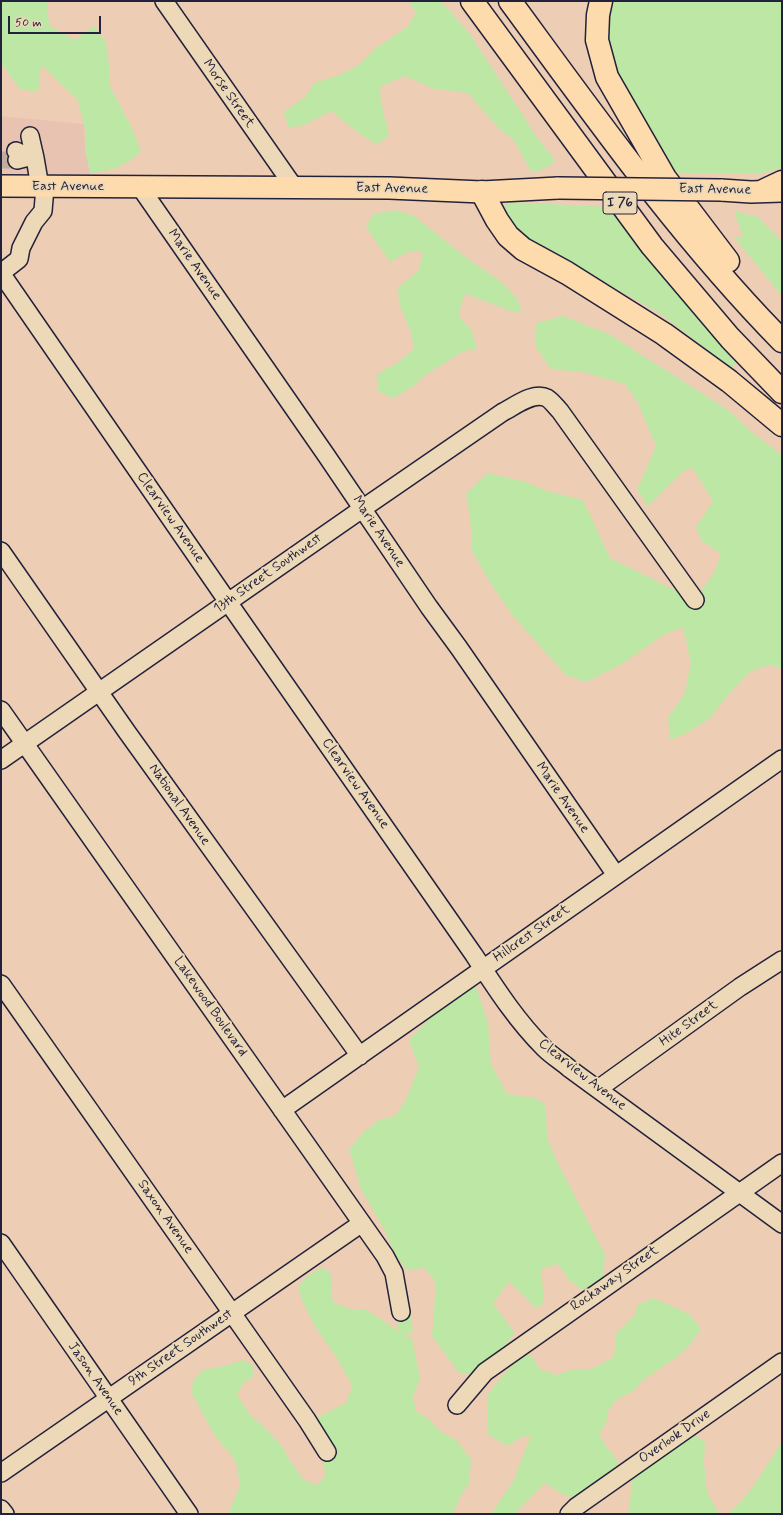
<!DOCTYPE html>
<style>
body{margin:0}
#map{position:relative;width:783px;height:1515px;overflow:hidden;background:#edceb5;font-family:Mynerve,sans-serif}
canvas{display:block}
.frame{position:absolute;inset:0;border:2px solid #22223b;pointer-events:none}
.scale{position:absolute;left:8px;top:16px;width:93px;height:18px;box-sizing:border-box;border:2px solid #22223b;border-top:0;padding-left:5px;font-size:12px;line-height:14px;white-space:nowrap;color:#22223b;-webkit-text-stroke:3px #edd9b7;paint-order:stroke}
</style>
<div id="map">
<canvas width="783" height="1515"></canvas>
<div class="frame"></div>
<div class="scale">50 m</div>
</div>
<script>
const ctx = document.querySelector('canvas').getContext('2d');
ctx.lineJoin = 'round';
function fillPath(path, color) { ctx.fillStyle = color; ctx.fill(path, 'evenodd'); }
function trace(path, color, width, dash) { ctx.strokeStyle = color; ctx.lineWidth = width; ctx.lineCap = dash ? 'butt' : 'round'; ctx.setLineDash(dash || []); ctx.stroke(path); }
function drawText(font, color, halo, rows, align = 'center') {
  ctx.font = font + ' Mynerve,sans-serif'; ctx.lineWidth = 4; ctx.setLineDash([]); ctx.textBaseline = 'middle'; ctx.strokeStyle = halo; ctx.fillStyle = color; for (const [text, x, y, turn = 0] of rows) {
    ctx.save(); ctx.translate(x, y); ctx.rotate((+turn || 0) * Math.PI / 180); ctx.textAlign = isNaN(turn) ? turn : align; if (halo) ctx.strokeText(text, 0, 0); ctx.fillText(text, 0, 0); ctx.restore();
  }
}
fillPath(new Path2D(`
 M1,116L84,124L85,149L90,173L89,180L1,179Z`), '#e9c3b1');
fillPath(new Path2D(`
 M1,1H47L49,25L74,40L94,26L106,42L109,65L110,86L132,128L141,152C124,166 112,171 90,173L85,149V130L78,100L41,65L38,92L20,89L1,63Z
 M409,1H441L469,33L539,140L556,161L542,170L531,172L514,140L499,129L468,93L435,89L404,76L380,87L381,102L389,135L377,145L359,133L331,111L302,126L288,127L284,112L305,97L314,83L339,75L359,65L376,48L407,27L416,13Z
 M610,1H782V168L761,173H670L614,75L607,47Z
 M507,202L611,207L739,362L730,368L661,314L613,287L550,254L519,233L503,213Z
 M396,210L414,216L468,259L503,283L517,299L522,311L514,312L466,294L463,297L459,317L471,329L477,349L464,351L428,373L411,388L393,398L378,391L377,374L397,363L414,349L410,330L399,303L398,288L419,270L423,251L408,252L390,262L366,227L373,214Z
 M734,211L758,217L782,242V296L734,237H743Z
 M563,316L609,334L728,410L753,433L782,455V668L770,665L751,671L727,696L711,717L687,733L670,740L668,718L685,693L691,663L683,627L663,635L622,664L586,682L566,675L513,616L491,584L472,551L470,516L466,494L488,473L526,482L547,491L583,500L610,558L695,600L715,571L721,554L701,540L696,527L713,501L692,467L682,472L648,506L637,490L656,446L637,401L625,384L583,372L551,369L536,347V323Z
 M476,986L488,1023L491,1064L507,1094L538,1099L546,1106L547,1138L556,1159L605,1255L603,1279L582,1290L569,1280L558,1264L541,1269L544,1301L537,1309L509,1281L493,1304L515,1333L481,1376L459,1373L432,1336L436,1283L425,1268L407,1270L396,1256L384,1229L361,1189L349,1149L364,1132L379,1120L395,1116L405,1102L419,1067L409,1040L448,1000Z
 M322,1267L332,1275L331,1292L333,1302L352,1310L365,1309L399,1331L396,1316L411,1314L413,1332L404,1334L412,1338L420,1378L413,1397L416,1411L431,1421L440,1431L457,1441L471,1459L469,1483L459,1499L453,1514H228L240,1486L236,1461L213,1433L192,1393L193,1380L203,1370L228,1365L243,1360L254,1366V1376L243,1383L237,1395L251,1416L261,1424L282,1446L290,1461L304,1480L317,1485L326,1476L323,1463L315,1448L316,1418L347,1402L352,1385L338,1360L315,1326L303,1303L298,1287L306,1277Z
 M654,1298L689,1314L701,1329L689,1346L674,1359L642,1381L635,1390L616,1400L608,1411V1419L599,1434L607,1448L616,1458L618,1469L577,1498L564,1495L545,1483L517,1511L516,1514H491L513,1482L531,1435L520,1438L507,1446L487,1434L488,1394L505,1373L518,1360L530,1354L541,1370L557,1375L570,1370L591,1369L614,1357L616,1333L636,1314L637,1305Z
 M693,1435L705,1441L704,1463L707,1492L719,1514H628L633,1475Z
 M782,1441V1514H727C751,1496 766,1466 782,1441Z`), '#bce7a4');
trace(new Path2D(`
 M1,160H17`), '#c4ac9d', 17, [17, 8]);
const minor = new Path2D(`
 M164,1L294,187
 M30,136L35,158
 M16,151L29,157L17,160
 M29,157L35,158L40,187
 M140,187L326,455L429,607L459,648L616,875
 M1,273L228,602L474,955C495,987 516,1020 544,1048C552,1056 562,1062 570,1069L782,1224
 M1,273L19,259L21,248L34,222L43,211L45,187
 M1,551L127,732L360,1056
 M1,710L385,1256L394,1273L401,1312
 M1,760L362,509L503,412C515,406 534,391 547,398C552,401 556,407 560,411L695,600
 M1,984L307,1420L327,1452
 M598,1089L740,987L782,960
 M282,1110L782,759
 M1,1243L189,1514
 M457,1405L485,1372L782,1163
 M1,1473L362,1223
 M1,1509L5,1514
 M569,1514L576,1507L782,1362`);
const major = new Path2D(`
 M1,186L389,188L482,192L558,188
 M721,190L751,192L782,191`);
const highway = new Path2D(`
 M472,1L652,246L730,338L782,392
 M510,1C596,118 680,237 782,341
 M601,1L598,15L597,40L607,77L665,178L728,261
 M765,190L782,182
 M482,192L497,220L508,236L523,249L567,273L664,334L729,381L782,425`);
trace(minor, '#22223b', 20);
trace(major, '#22223b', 24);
trace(highway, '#22223b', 25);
trace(minor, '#edd9b7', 17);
trace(major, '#fedbac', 21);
trace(highway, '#fedbac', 22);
const majorBridge = new Path2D(`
 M558,188L721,190`);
trace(majorBridge, '#22223b', 24, []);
trace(majorBridge, '#fedbac', 21);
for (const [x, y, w] of [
 [620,203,34]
]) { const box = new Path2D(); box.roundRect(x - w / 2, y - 11, w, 22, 3); ctx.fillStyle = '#edd9b7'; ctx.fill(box); trace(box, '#22223b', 1); }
drawText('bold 13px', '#22223b', null, [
 ["I 76",620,203]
]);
drawText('14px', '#22223b', '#edd9b7', [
 ["Morse Street",228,94,55],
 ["East Avenue",68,187],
 ["East Avenue",392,189,1],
 ["East Avenue",715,190,1],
 ["Marie Avenue",194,265,55],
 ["Clearview Avenue",170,518,55],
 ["Marie Avenue",378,532,56],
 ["13th Street Southwest",268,574,-35],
 ["Clearview Avenue",355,784,55],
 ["Marie Avenue",562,798,55],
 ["National Avenue",179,805,55],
 ["Hillcrest Street",532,934,-35],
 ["Lakewood Boulevard",210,1007,55],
 ["Hite Street",689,1024,-36],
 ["Clearview Avenue",582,1075,38],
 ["Saxon Avenue",165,1217,55],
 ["Rockaway Street",615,1279,-35],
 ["9th Street Southwest",181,1348,-35],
 ["Jason Avenue",95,1379,55],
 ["Overlook Drive",675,1437,-35]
]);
</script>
